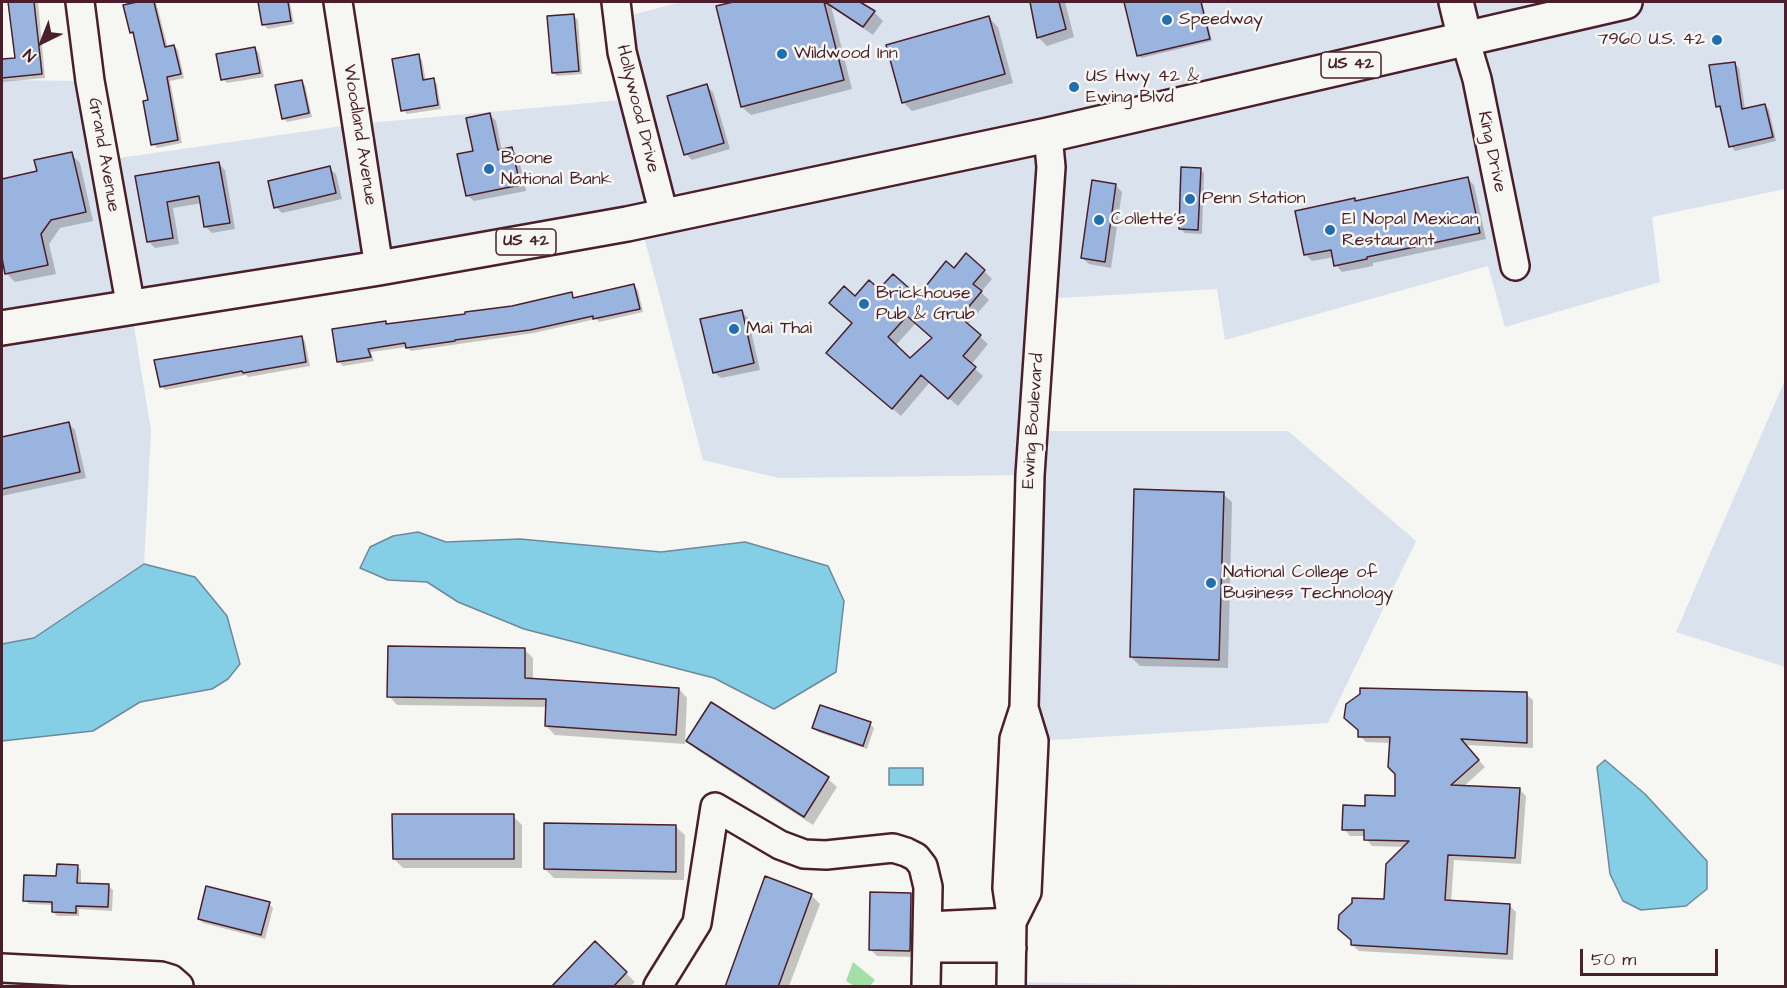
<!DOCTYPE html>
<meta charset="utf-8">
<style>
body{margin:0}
#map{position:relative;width:1787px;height:988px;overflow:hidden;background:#f6f6f2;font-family:"Architects Daughter",sans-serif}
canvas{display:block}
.frame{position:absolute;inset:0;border:3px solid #4a1f2b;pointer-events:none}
.north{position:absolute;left:12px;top:12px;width:60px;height:60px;-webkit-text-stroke:4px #f6f6f2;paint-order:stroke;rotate:223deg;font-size:16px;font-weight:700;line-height:24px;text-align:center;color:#4a1f2b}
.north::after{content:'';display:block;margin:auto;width:21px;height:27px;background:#4a1f2b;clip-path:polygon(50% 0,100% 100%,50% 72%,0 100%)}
.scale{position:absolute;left:1580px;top:949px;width:138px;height:27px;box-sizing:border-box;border:3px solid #4a1f2b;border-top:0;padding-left:8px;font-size:18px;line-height:21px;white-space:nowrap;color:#4a1f2b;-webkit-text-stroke:4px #f6f6f2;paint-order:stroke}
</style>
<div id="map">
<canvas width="1787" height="988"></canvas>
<div class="frame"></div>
<div class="north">N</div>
<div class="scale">50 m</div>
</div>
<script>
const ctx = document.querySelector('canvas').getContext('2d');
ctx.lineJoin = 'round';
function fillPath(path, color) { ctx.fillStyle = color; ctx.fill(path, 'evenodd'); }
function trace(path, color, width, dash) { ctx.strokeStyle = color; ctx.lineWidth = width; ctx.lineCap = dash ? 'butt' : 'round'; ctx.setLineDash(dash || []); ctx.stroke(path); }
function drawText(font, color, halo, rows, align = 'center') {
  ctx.font = font + ' "Architects Daughter",sans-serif'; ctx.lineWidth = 5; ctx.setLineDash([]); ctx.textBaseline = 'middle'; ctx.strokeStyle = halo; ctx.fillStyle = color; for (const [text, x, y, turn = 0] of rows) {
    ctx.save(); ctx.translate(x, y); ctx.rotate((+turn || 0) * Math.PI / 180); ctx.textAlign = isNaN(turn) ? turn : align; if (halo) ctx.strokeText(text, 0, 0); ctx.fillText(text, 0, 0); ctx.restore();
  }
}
fillPath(new Path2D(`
 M681,2H1785V189L1652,217L1660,282L1505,327L1488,266L1225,340L1217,289L1042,299L1032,431H1288L1416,541L1328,723L1034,741L1030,475L779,478L703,460L640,221L131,308L151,431L144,564L34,638L2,644V80L90,81L105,160L357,124L633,99L617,19Z
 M1785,380V667L1676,632Z
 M1011,982L1258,986H1011Z`), '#dae2ed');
fillPath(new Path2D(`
 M853,962L875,980L870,986H854L846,981Z`), '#a2e0a8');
const water = new Path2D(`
 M418,532L446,542L520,539L661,552L745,542L828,566L844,601L836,672L774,709L714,678L524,629L458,602L427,582L388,580L360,568L370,547L393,536Z
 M144,564L195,577L227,616L240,664L228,679L212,689L140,702L93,731L2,741V644L34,638Z
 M1605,760L1645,794L1707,861V889L1686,906L1641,910L1623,901L1610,874L1597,767Z
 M889,768H923V785H889Z`);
fillPath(water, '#84cfe5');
trace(water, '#6d899b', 1.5);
fillPath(new Path2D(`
 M9,2H38L45,78L2,82V61L17,59Z
 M138,2H156L168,48L174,46L178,50L184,78L170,81L182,143L157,148L153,144L149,101L136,37L131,32Z
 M261,2H290L294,24L268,29L264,25Z
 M739,2H858L874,12L883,21L873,35L831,6L852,89L751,115L742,107L718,7Z
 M1031,2H1065L1074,37L1047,46L1038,37Z
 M1126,2H1202L1212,41L1141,58L1138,55Z
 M573,15L578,20L582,74L557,76L553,72Z
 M989,18L998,27L1013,83L912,111L903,102Z
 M255,49L259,53L264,77L227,83L223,79Z
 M418,56L422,60L426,81L433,80L437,84L441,109L407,114L403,110Z
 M1734,63L1739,68L1745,109L1765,105L1769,110L1776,141L1735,151L1731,146L1722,110L1717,106Z
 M301,81L305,85L312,117L287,122L283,118Z
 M706,86L713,92L730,149L692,160L686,154Z
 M489,114L496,121L502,151L511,149L518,155L526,191L474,201L467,195L475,152Z
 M71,154L80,163L93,221L60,228L49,244L56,274L15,282L6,273L2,251V181L39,172Z
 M218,163L225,170L235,229L212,233L206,227L202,203L173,208L179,244L155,248L148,241L137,177Z
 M329,168L336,174L342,199L282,213L276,207Z
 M1200,169L1204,173L1202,234L1185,233L1180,229Z
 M1468,179L1474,185L1486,239L1373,263V266L1342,272L1336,265L1334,257L1312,261L1306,255L1354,200L1356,202Z
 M1115,185L1122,192L1111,268L1089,264L1082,258Z
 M954,270L984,271L992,279L981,292L989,300L967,325L988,344L971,365L983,376L958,406L930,382L901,416L837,361L853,324L856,298L879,291L918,298ZM916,323L933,339L910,360L895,346Z
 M634,286L638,290L643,312L599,322L596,319L534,333L411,351L407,347L371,352L374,361L343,366L339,362L385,323L388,326L512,307L571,294L575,298Z
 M741,311L748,318L760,370L721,378L714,372Z
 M301,337L305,341L310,366L248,377L246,375L165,390L161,386Z
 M69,424L75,430L86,478L2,496V439Z
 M1223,494L1232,502L1228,668L1140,666L1131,657Z
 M524,649L533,658V680L679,689L687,698L685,744L555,735L546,726L547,707L397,705L389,696Z
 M1526,694L1533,700V748L1465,745L1485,767L1463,787L1520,790L1526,796L1521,864L1454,860L1451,902L1510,906L1516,912L1513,960L1359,951L1352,945L1386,900L1405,847L1372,846L1366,839V836H1350L1344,829L1367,807L1396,798L1397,774L1391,743L1366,742L1360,736Z
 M712,704L828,779L837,787L813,825L697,750L688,741Z
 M870,724L874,728L867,749L818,732L814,728Z
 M513,816L522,825V868H403L394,859Z
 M676,827L685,835L684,880L554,878L545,869Z
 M77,866L81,870V884L108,886L113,890L112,911L79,909V916H57L53,912L54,905L29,904L25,900Z
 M910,894L916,901L915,957L877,956L871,950Z
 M811,895L820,904L789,986H726Z
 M269,904L273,908L265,939L203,923L199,919Z
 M595,943L635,982L631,986H553Z`), '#0003');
const building = new Path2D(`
 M8,2H34L42,74L2,78V59L15,58Z
 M137,2H154L165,47L174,45L181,74L167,77L178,140L151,145L143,101L148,100L133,32L130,33L123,5Z
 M258,2H288L291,21L262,25Z
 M733,2H824L844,80L741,107L716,6Z
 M825,2H860L875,11L863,27Z
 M1030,2H1059L1066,29L1037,38Z
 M1124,2H1201L1210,39L1137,56Z
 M574,14L579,71L552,73L547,16Z
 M989,16L1005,74L902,103L886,45Z
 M255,47L260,73L221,80L216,54Z
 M419,54L423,80L434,78L438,105L401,111L392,59Z
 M1735,62L1742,109L1765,104L1773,137L1729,147L1720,106L1716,107L1709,65Z
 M302,80L309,113L282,119L275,85Z
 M707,84L724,143L684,155L667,96Z
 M490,113L498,150L512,147L520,185L466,196L457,154L473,151L466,118Z
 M72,152L86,212L51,220L41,234L48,265L5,274L2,258V179L37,171L34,160Z
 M219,162L230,223L204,227L199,196L167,202L173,238L147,242L135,176Z
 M330,166L336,193L274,208L268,181Z
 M1181,167L1201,168L1198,230L1179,229Z
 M1468,177L1480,233L1367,257V259L1334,266L1331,250L1304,255L1295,211L1355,198V201Z
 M1092,180L1116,184L1105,262L1081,258Z
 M966,253L985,270L973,284L982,291L960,317L981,335L963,356L976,367L948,399L921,375L892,409L826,353L852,323L829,303L844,286L855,296L869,280L879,289L893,274L918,296L946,261L954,268ZM907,316L932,338L910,358L888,337Z
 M634,284L640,309L593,319V316L530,330L455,340V341L406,348L405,343L368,349L371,357L337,362L332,329L386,321V324L465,314V312L512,306L572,292L573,298Z
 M742,310L754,363L713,373L700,319Z
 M302,336L306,362L243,373L242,371L160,387L154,360Z
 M69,422L80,472L2,489V437Z
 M1134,489L1224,492L1219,660L1130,657Z
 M388,646L525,648V678L679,688L676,735L545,726L546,699L387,697Z
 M1360,688L1527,692V743L1461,739L1479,760L1451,785L1520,788L1515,858L1448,855L1445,900L1510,904L1507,954L1351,945V940L1338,929L1339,915L1352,903V898L1384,899L1386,864L1409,841L1364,840V830H1342L1343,805L1365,806V795L1395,796V774L1388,767L1390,737H1358V730L1344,718L1346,704L1360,694Z
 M711,702L829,777L804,817L686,741Z
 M820,705L871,722L863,746L812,728Z
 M392,814H514V859H393Z
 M544,823L676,825V872L544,869Z
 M57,864L78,865L77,883L109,884L108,907L76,906V913L52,912V902L23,901L24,875L56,876Z
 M765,876L812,894L778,987H725Z
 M206,886L270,902L261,935L198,919Z
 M870,892L911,893L910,951L869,950Z
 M595,941L627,972L613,987H551Z`);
fillPath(building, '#9ab4e0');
trace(building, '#4a1f2b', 1.5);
const minor = new Path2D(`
 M80,2L90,81L131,308
 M338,2L379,268
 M616,2L622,52L664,215
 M1465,39L1477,79L1515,266
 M1012,922L1027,892L1034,741L1024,708
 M928,926L1012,922
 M927,948H1012
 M2,968L161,976L171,979L179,986
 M658,986L697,923L715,807L780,845L804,854L826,855L893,848L906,852L916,857L923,866L928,887L926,986
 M1011,986L1012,922L1007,888L1014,739L1024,708L1030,475L1051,167L1048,135`);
const major = new Path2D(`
 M1456,2L1465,39
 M2,328L379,268L627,224L1048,135L1625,2`);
trace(minor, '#4a1f2b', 32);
trace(major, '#4a1f2b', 38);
trace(minor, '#f6f6f2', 27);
trace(major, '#f6f6f2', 33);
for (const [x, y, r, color] of [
 [1167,20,6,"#1f6fb2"],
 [1717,40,6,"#1f6fb2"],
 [782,54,6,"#1f6fb2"],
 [1074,87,6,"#1f6fb2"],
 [489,169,6,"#1f6fb2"],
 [1190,199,6,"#1f6fb2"],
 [1099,220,6,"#1f6fb2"],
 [1330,230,6,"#1f6fb2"],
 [864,304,6,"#1f6fb2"],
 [734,329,6,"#1f6fb2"],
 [1211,583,6,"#1f6fb2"]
]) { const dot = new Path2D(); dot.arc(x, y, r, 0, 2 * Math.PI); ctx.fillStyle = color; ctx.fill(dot); trace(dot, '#f6f6f2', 2); }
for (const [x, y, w] of [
 [1351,65,60],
 [526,242,60]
]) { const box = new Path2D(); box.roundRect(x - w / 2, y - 13, w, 26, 4.5); ctx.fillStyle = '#f6f6f2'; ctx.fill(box); trace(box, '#4a1f2b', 1.5); }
drawText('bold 16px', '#4a1f2b', null, [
 ["US 42",1351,65],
 ["US 42",526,242]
]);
drawText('18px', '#4a1f2b', '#f6f6f2', [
 ["Speedway",1179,20],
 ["7960 U.S. 42",1705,40,"right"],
 ["Wildwood Inn",794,54],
 ["US Hwy 42 &",1086,77],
 ["Ewing Blvd",1086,98],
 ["Boone",501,159],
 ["National Bank",501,180],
 ["Penn Station",1202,199],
 ["Collette’s",1111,220],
 ["El Nopal Mexican",1342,220],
 ["Restaurant",1342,241],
 ["Brickhouse",876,294],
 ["Pub & Grub",876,315],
 ["Mai Thai",746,329],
 ["National College of",1223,573],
 ["Business Technology",1223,594]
], 'left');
drawText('18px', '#4a1f2b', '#f6f6f2', [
 ["Hollywood Drive",637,109,76],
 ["Woodland Avenue",359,135,81],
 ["King Drive",1491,152,78],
 ["Grand Avenue",103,155,80],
 ["Ewing Boulevard",1034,421,-86]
]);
</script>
